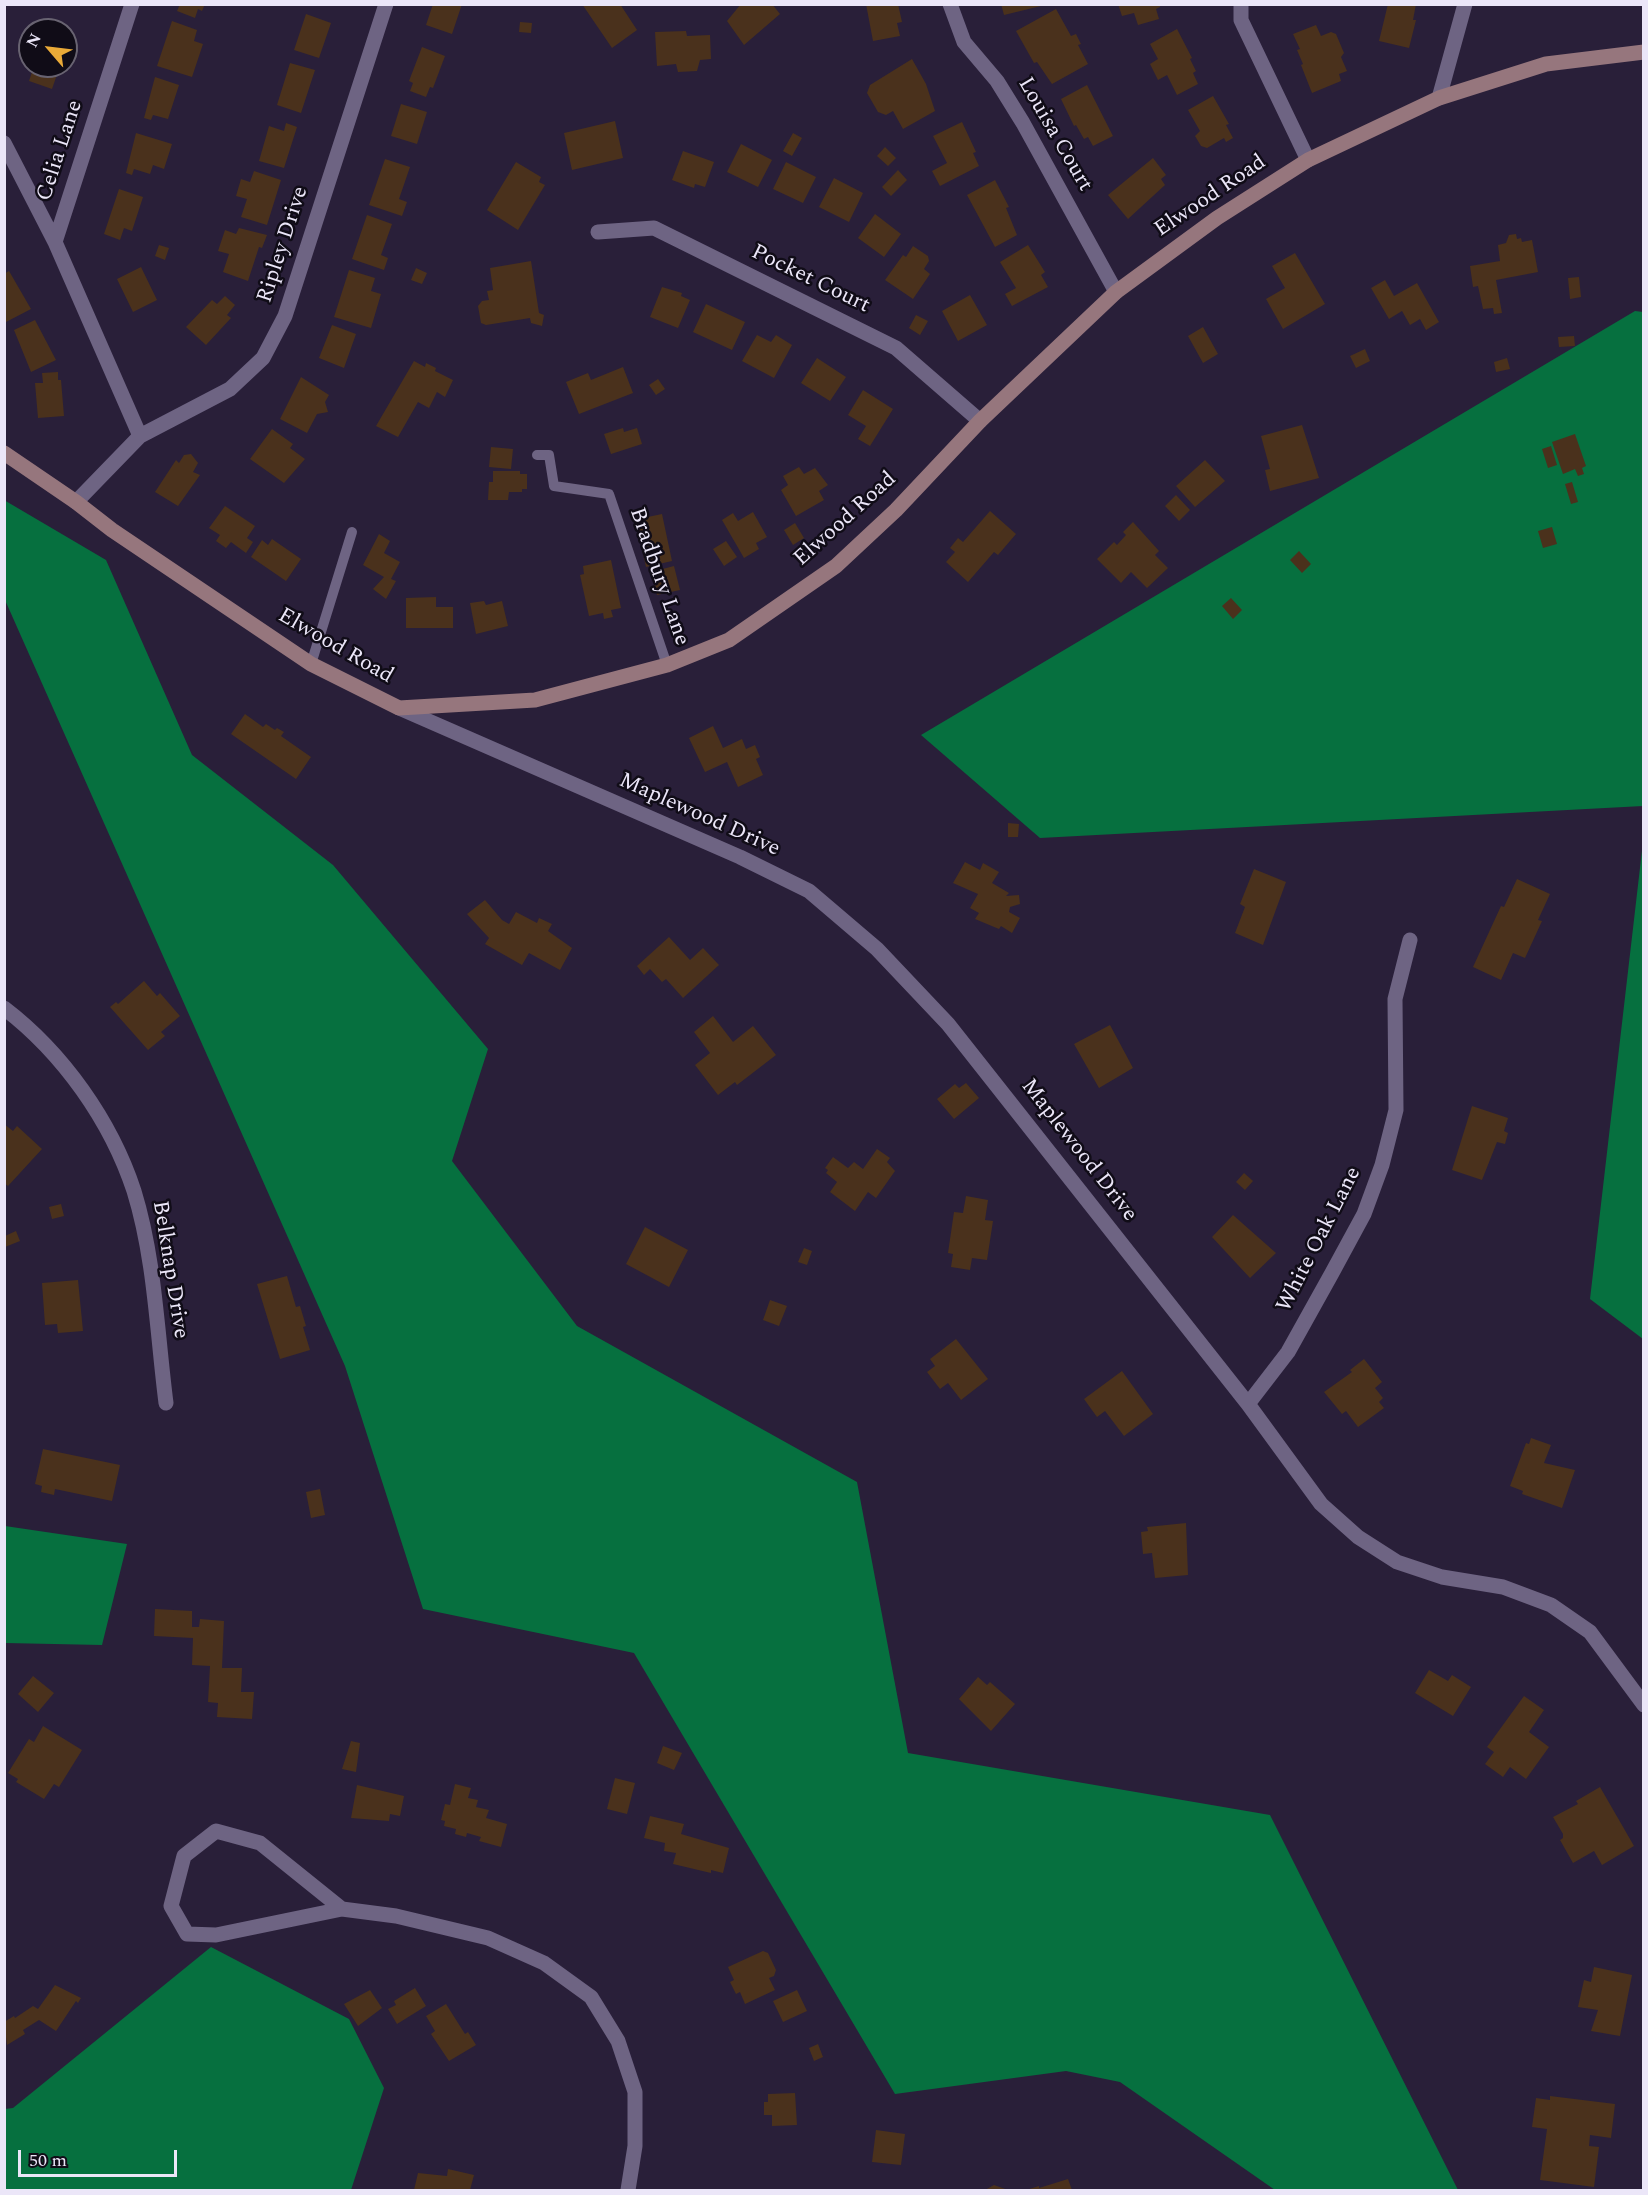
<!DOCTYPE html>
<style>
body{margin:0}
#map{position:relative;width:1648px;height:2195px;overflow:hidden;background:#291f39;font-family:Spectral,serif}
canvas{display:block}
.frame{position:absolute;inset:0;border:6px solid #ebe6f8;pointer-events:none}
.north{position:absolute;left:18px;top:18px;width:60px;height:60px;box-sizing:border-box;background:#100c17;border:2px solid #686371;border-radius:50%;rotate:298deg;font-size:16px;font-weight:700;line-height:24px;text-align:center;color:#ebe6f8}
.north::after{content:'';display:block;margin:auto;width:21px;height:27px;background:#eaaa38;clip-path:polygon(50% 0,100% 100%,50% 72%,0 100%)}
.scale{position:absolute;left:18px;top:2150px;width:159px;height:27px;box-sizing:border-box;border:3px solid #ebe6f8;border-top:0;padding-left:8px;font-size:18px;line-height:21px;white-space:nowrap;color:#ebe6f8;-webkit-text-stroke:4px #100c17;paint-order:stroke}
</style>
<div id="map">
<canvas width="1648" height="2195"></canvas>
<div class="frame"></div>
<div class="north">N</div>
<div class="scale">50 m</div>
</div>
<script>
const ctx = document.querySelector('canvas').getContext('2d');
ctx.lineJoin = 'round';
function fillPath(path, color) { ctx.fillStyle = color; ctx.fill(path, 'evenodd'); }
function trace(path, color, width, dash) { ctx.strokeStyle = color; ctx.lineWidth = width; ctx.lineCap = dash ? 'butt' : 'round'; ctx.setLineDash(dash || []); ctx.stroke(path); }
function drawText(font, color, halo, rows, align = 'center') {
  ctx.font = font + ' Spectral,serif'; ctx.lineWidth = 5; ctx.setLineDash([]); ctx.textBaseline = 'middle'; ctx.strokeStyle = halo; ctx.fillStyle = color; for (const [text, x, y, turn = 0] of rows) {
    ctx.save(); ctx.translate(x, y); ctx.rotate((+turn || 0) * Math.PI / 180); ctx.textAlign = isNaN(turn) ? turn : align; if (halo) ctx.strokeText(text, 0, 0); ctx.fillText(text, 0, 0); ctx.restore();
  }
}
fillPath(new Path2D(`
 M1635,311L1643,312V806L1040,838L921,735Z
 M4,500L106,560L192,755L333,865L488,1049L452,1161L577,1326L857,1482L908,1753L1270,1815L1458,2190H1275L1120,2082L1066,2071L895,2094L634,1653L423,1609L345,1366L5,600Z
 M1643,842V1339L1590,1299Z
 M5,1526L127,1544L102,1645L5,1643Z
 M211,1947L349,2019L384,2088L351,2190H5V2109L13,2108Z`), '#06703f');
fillPath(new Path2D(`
 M180,4H205L202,11L198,9L195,18L177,11Z
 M433,4H462L452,34L426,25Z
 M582,4H620L637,30L612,48Z
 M741,4H772L780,14L744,45L727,21Z
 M866,4H898L902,22L897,23L900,36L873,41Z
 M1001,4H1045V5L1004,15Z
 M1118,4H1160V7L1156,9L1159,19L1138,25L1134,13L1122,16Z
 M1388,4H1416L1413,20H1416L1409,48L1379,41Z
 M1056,9L1071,36L1076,34L1081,44L1078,45L1088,64L1052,84L1037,62L1034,63L1016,31Z
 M306,14L331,23L319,58L294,50Z
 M172,21L197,30L194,41L203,44L192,77L157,66Z
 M520,22L532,23L531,33L519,32Z
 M1316,25L1321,36L1331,32L1336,34L1344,53L1341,57L1347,71L1339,74L1341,81L1312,93L1301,65L1303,64L1297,50L1300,49L1293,34Z
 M1177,29L1192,58L1190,59L1196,71L1193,73L1198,84L1177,95L1167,75L1158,80L1150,64L1158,59L1150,44Z
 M686,31L687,36L710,35L711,59L700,60L697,71L678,72L676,64L657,66L655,32Z
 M30,41V61L24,59Z
 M422,47L445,56L433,88L430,87L426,97L410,91L413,83L409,81Z
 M912,59L926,84L935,111L903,129L893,111L886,115L878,112L867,93L870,85Z
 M290,63L315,70L301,113L277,105Z
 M34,66H60L52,89L29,81Z
 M155,77L179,85L168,119L153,115L151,120L144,118Z
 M1087,85L1113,136L1093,146L1088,137L1084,139L1076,125L1074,126L1061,99Z
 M1213,96L1229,124L1226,125L1233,138L1226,142L1224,138L1207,148L1201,146L1195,136L1200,131L1188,110Z
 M401,104L427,112L417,144L391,136Z
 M615,121L623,158L572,170L564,133Z
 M962,122L976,152L973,153L979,166L940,186L932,171L947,163L933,136Z
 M286,123L297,127L284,168L259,161L269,126L284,131Z
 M136,133L172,144L164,169L153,165L150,174L134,169L132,175L126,173Z
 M793,133L802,138L792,156L783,151Z
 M741,144L772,160L758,187L727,172Z
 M885,147L896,158L888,166L877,156Z
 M683,151L714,162L705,187L695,184L694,188L672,180Z
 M1153,158L1166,175L1161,179L1165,185L1128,219L1108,195Z
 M385,159L410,167L399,199L407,202L402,216L369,205Z
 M516,162L541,177L539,182L545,185L518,230L487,210Z
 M786,162L816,177L803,203L773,189Z
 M898,170L907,180L891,196L882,187Z
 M254,171L281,180L267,225L241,217L247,199L236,196L241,179L250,182Z
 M834,178L863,193L849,222L819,207Z
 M995,180L1009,207L1006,208L1017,235L995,247L967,195Z
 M119,189L143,197L132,231L124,228L120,240L104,234Z
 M875,214L901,234L884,257L858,238Z
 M367,215L392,224L381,255L388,258L384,270L352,259Z
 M239,228L267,235L262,248L259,247L248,281L223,272L229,254L218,251L225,230L236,234Z
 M1516,234L1517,239L1521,238L1522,242L1532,240L1538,272L1496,280L1502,313L1494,314L1493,308L1483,309L1478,286L1473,287L1470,266L1500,261L1498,245L1506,243L1509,235Z
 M159,245L169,248L165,260L155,256Z
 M1028,245L1045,272L1041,275L1048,287L1012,306L1005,294L1016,288L1000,262Z
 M913,246L928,256L929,261L924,269L930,274L913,299L885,280L903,255L906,257Z
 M1295,253L1325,304L1283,329L1266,299L1285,288L1272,266Z
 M531,261L539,313L544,315L542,326L531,323L530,318L486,325L481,323L478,306L482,301L489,300L487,291L493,290L490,268Z
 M141,267L157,300L133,312L117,279Z
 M416,268L427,273L422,284L411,280Z
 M349,270L375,278L371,291L381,294L371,328L334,317Z
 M9,271L31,309L6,322L4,274Z
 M1579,277L1581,297L1570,299L1568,278Z
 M1385,280L1394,296L1417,283L1439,322L1426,330L1420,319L1410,325L1402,311L1389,319L1371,288Z
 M662,287L682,293L681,296L690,300L678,328L650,317Z
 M970,295L987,325L958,341L942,311Z
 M225,296L235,305L227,315L231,318L206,345L186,327L212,300L217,304Z
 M706,304L745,322L732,350L693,332Z
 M916,315L928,321L920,335L909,328Z
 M35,320L56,360L31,372L14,330Z
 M332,325L356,334L344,368L319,358Z
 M1203,327L1218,354L1203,363L1188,336Z
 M757,335L771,342L776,335L792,345L774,378L742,361Z
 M1574,336L1575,346L1559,347L1558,337Z
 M1365,349L1370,361L1356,368L1350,356Z
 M817,358L846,377L830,401L801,383Z
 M1507,358L1510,369L1496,372L1494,362Z
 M414,361L425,367L426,363L436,368L435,371L453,380L445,397L437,392L429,408L418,402L398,437L376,426Z
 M623,367L633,393L579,414L566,382L588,373L591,380Z
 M58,372V380H61L64,416L38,418L35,383H43L42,373Z
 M301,377L329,395L325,402L328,412L317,414L307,433L280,419Z
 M658,379L665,389L656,395L649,385Z
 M863,390L893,409L870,446L858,439L866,426L848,415Z
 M1302,425L1319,478L1270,491L1265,470L1270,469L1261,436Z
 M623,428L624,432L637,428L642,444L611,454L604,434Z
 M272,429L293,444L290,448L305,459L284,483L250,459Z
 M1575,434L1586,466L1582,468L1584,474L1578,476L1575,469L1563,474L1552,442Z
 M1551,446L1557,465L1548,468L1542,449Z
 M491,447L513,449L511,469L489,467Z
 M191,454L198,463L193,472L200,475L178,506L155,492L176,460L179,463L184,455Z
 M1205,460L1225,481L1195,507L1176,486Z
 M799,467L804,474L815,468L828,485L819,491L824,500L796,516L781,490L788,485L783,476Z
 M493,471H520V474H527V489H522V492H509L508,500H488L489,482H493Z
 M1572,482L1578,502L1571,504L1565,484Z
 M1176,495L1190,510L1179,521L1165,506Z
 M225,506L255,526L247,538L253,542L246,553L231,542L226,548L216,541L220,535L209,528Z
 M990,511L1016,534L998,555L994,552L968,582L946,562L955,552L950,548L958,538L963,542Z
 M753,512L767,537L756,543L759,549L744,558L722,520L733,513L738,521Z
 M662,514L672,561L646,567L637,527L644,525L643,518Z
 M1133,522L1159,551L1155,555L1168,568L1147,588L1131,572L1121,583L1097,559L1114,542L1117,545L1126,535L1123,532Z
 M795,523L804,538L793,545L784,530Z
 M1552,527L1557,544L1543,548L1538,531Z
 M379,534L390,541L384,553L400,562L391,579L396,581L386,599L373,589L384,577L363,565Z
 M272,539L301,559L286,581L251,557L262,540L268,545Z
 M726,541L737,557L724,566L713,549Z
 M1299,551L1311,564L1302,573L1290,560Z
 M611,560L621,608L611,610L613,617L604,619L603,613L589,616L580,575L584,574L583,566Z
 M674,566L680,590L657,595L651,572Z
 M436,597V607H453V628H406V598Z
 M1231,598L1242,610L1233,619L1222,606Z
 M484,601L486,605L502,601L508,626L476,634L470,603Z
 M245,714L263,727L266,724L275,730L277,728L284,732L281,736L311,757L296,779L231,734Z
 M713,726L723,748L742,739L746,749L755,745L760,757L756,759L763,775L738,787L727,762L705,772L689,738Z
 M1008,823L1019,824L1018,837H1008Z
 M965,862L980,870L983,863L999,872L992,883L1009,893L1006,896L1019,895L1020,904L1010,907L1009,912L1020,918L1012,933L1001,926L999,929L975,919L979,913L970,908L978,894L953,883Z
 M1254,869L1286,882L1263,945L1235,933L1245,907L1240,904Z
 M1517,879L1550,894L1538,920L1542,921L1525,958L1513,953L1501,980L1473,967L1501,906L1504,907Z
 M485,900L502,920L509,924L516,912L537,923L539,918L552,924L548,931L572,948L560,970L529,953L522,965L485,944L489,938L467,914Z
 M669,937L690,960L703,948L719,965L683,998L666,979L662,982L650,969L644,975L637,966Z
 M144,981L157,996L160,993L180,1016L161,1032L165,1036L148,1050L110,1007L116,1002L118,1004Z
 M713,1016L733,1042L753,1026L776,1055L737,1085L735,1082L718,1095L695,1065L710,1053L694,1032Z
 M1110,1025L1133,1068L1099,1088L1074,1044Z
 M966,1083L979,1098L954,1119L937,1099L955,1084L959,1088Z
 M1472,1106L1508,1118L1504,1131L1508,1133L1505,1144L1497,1142L1482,1180L1452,1170Z
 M4,1124L13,1131L17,1126L42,1149L8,1186L4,1183Z
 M877,1149L890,1158L887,1162L895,1171L876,1198L868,1192L855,1211L830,1192L837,1182L826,1173L828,1170L825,1168L833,1157L848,1168L854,1162L863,1169Z
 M1244,1173L1253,1181L1245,1190L1236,1182Z
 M966,1196L988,1200L985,1220L993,1221L987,1260L972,1258L970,1270L951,1267L953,1254L948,1253L954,1212L963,1213Z
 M61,1204L64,1216L52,1219L49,1207Z
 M1233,1215L1276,1253L1250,1278L1212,1237Z
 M645,1227L688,1250L669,1287L626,1264Z
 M16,1231L20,1241L5,1247V1236Z
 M804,1248L812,1251L807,1265L798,1262Z
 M287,1276L296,1307L300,1306L306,1326L303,1327L310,1350L280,1359L257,1284Z
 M78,1280L83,1331L58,1333L57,1324L45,1325L42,1283Z
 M770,1300L787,1306L779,1326L763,1320Z
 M956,1339L988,1379L961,1400L948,1383L940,1389L927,1372L935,1366L930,1359Z
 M1364,1359L1382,1382L1375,1388L1383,1398L1379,1402L1384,1408L1358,1427L1346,1411L1342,1414L1324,1392L1352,1372L1350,1370Z
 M1122,1371L1153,1414L1124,1436L1105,1411L1097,1417L1084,1399Z
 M1531,1438L1551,1445L1544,1463L1575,1470L1562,1508L1522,1494L1523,1491L1510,1486L1526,1443L1529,1444Z
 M43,1449L120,1465L112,1501L55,1489L54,1495L41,1492L42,1486L35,1484Z
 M320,1489L325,1515L311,1518L306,1492Z
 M1186,1523L1188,1575L1155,1578L1152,1553L1143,1554L1141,1532L1148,1531L1147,1527Z
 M155,1609L192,1611V1627H199L200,1619L224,1621L222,1668H242L241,1692H254L252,1719L217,1717L218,1703L208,1702L210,1666L192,1665L193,1638L154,1636Z
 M1429,1670L1448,1681L1452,1675L1471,1687L1453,1716L1415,1693Z
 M33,1676L54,1693L38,1712L18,1694Z
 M978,1677L987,1685L990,1682L1015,1704L991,1731L959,1699Z
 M1524,1696L1544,1710L1529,1732L1549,1747L1526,1779L1510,1767L1503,1777L1485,1764L1494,1752L1487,1747Z
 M43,1726L82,1750L59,1787L54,1784L44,1799L16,1782L18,1779L8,1773L29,1739L34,1742Z
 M351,1741L360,1743L356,1772L342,1769Z
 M663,1746L682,1753L674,1770L657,1763Z
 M615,1778L635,1783L627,1814L607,1809Z
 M455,1784L471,1788L468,1798L478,1800L476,1807L489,1810L486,1818L507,1824L501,1847L479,1841L481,1837L467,1833L466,1837L455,1834L456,1829L444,1826L445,1821L441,1820L445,1804L450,1805Z
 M357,1785L404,1796L400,1816L390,1814L389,1821L351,1818Z
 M1600,1787L1634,1846L1602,1865L1594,1851L1573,1863L1560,1840L1563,1838V1834L1553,1817L1578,1804L1576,1801Z
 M650,1816L684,1824L681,1834L729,1848L723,1873L711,1870V1873L673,1864L676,1853L664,1851L665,1843L644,1838Z
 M763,1951L768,1953L776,1970L774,1976L769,1978L775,1990L745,2004L740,1992L736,1994L730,1982L734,1980L728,1967Z
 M1594,1967L1632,1975L1620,2036L1591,2031L1598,2010L1578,2007L1584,1980L1591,1982Z
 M55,1985L81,1998L78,2003L76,2001L56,2031L39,2020L23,2030L25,2034L7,2045L4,2022L14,2016L15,2018L33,2006L38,2009Z
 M415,1988L426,2006L397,2024L388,2009L396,2005L394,2001Z
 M370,1990L382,2008L358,2026L344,2004Z
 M797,1990L807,2011L783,2022L773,2001Z
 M446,2004L465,2034L468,2032L476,2045L449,2061L431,2034L435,2031L426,2016Z
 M818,2044L823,2057L814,2061L809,2048Z
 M795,2093L797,2125L772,2126V2115H764V2102H768V2094Z
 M1550,2096L1615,2104L1611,2138L1590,2135L1589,2146L1599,2147L1594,2187L1540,2180L1547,2129L1532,2127L1536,2098L1550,2100Z
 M876,2130L905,2134L901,2165L872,2162Z
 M448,2169L474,2175L470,2190H414L418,2173L447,2176Z
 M1068,2179L1072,2190H1026L1039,2186V2188Z
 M994,2185L1008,2190H985Z`), '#4a311c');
trace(new Path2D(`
 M537,455H549L554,486L609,494L667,665
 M311,664L352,532`), '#6e6483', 10);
trace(new Path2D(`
 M950,4L964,42L997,81L1023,123L1116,292
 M1241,4V20L1308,160
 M1439,98L1465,4
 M4,143L55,242L140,436
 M598,232L654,228L896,348L980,421
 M55,242L132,4
 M76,502L140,436L230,389L263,358L285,316L386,4
 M399,708L740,857L809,891L877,949L948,1024L1248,1404L1321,1504L1358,1537L1397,1562L1442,1577L1503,1587L1551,1605L1590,1632L1644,1705
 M4,1008C63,1053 111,1121 134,1191C155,1259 157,1333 166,1403
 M1248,1404L1288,1352L1332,1273L1364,1214L1382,1165L1396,1110L1395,999L1410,940
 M342,1909L260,1843L216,1831L184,1856L171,1906L187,1934L216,1935L342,1909L396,1916L488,1938L544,1963L591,1997L618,2041L635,2092V2146L628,2190`), '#6e6483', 15);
trace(new Path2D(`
 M4,453L76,502L112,530L311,664L399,708L535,700L667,665L729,640L836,566L896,510L980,421L1116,292L1217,218L1308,160L1439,98L1546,64L1644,52`), '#96767d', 15);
drawText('22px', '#ebe6f8', '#100c17', [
 ["Louisa Court",1054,135,60],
 ["Celia Lane",61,151,-72],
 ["Elwood Road",1211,197,-34],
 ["Ripley Drive",284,245,-72],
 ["Pocket Court",810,280,26],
 ["Elwood Road",846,520,-42],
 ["Bradbury Lane",658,577,71],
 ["Elwood Road",335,647,30],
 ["Maplewood Drive",699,816,24],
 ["Maplewood Drive",1078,1151,52],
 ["White Oak Lane",1320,1240,-63],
 ["Belknap Drive",169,1270,81]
]);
</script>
